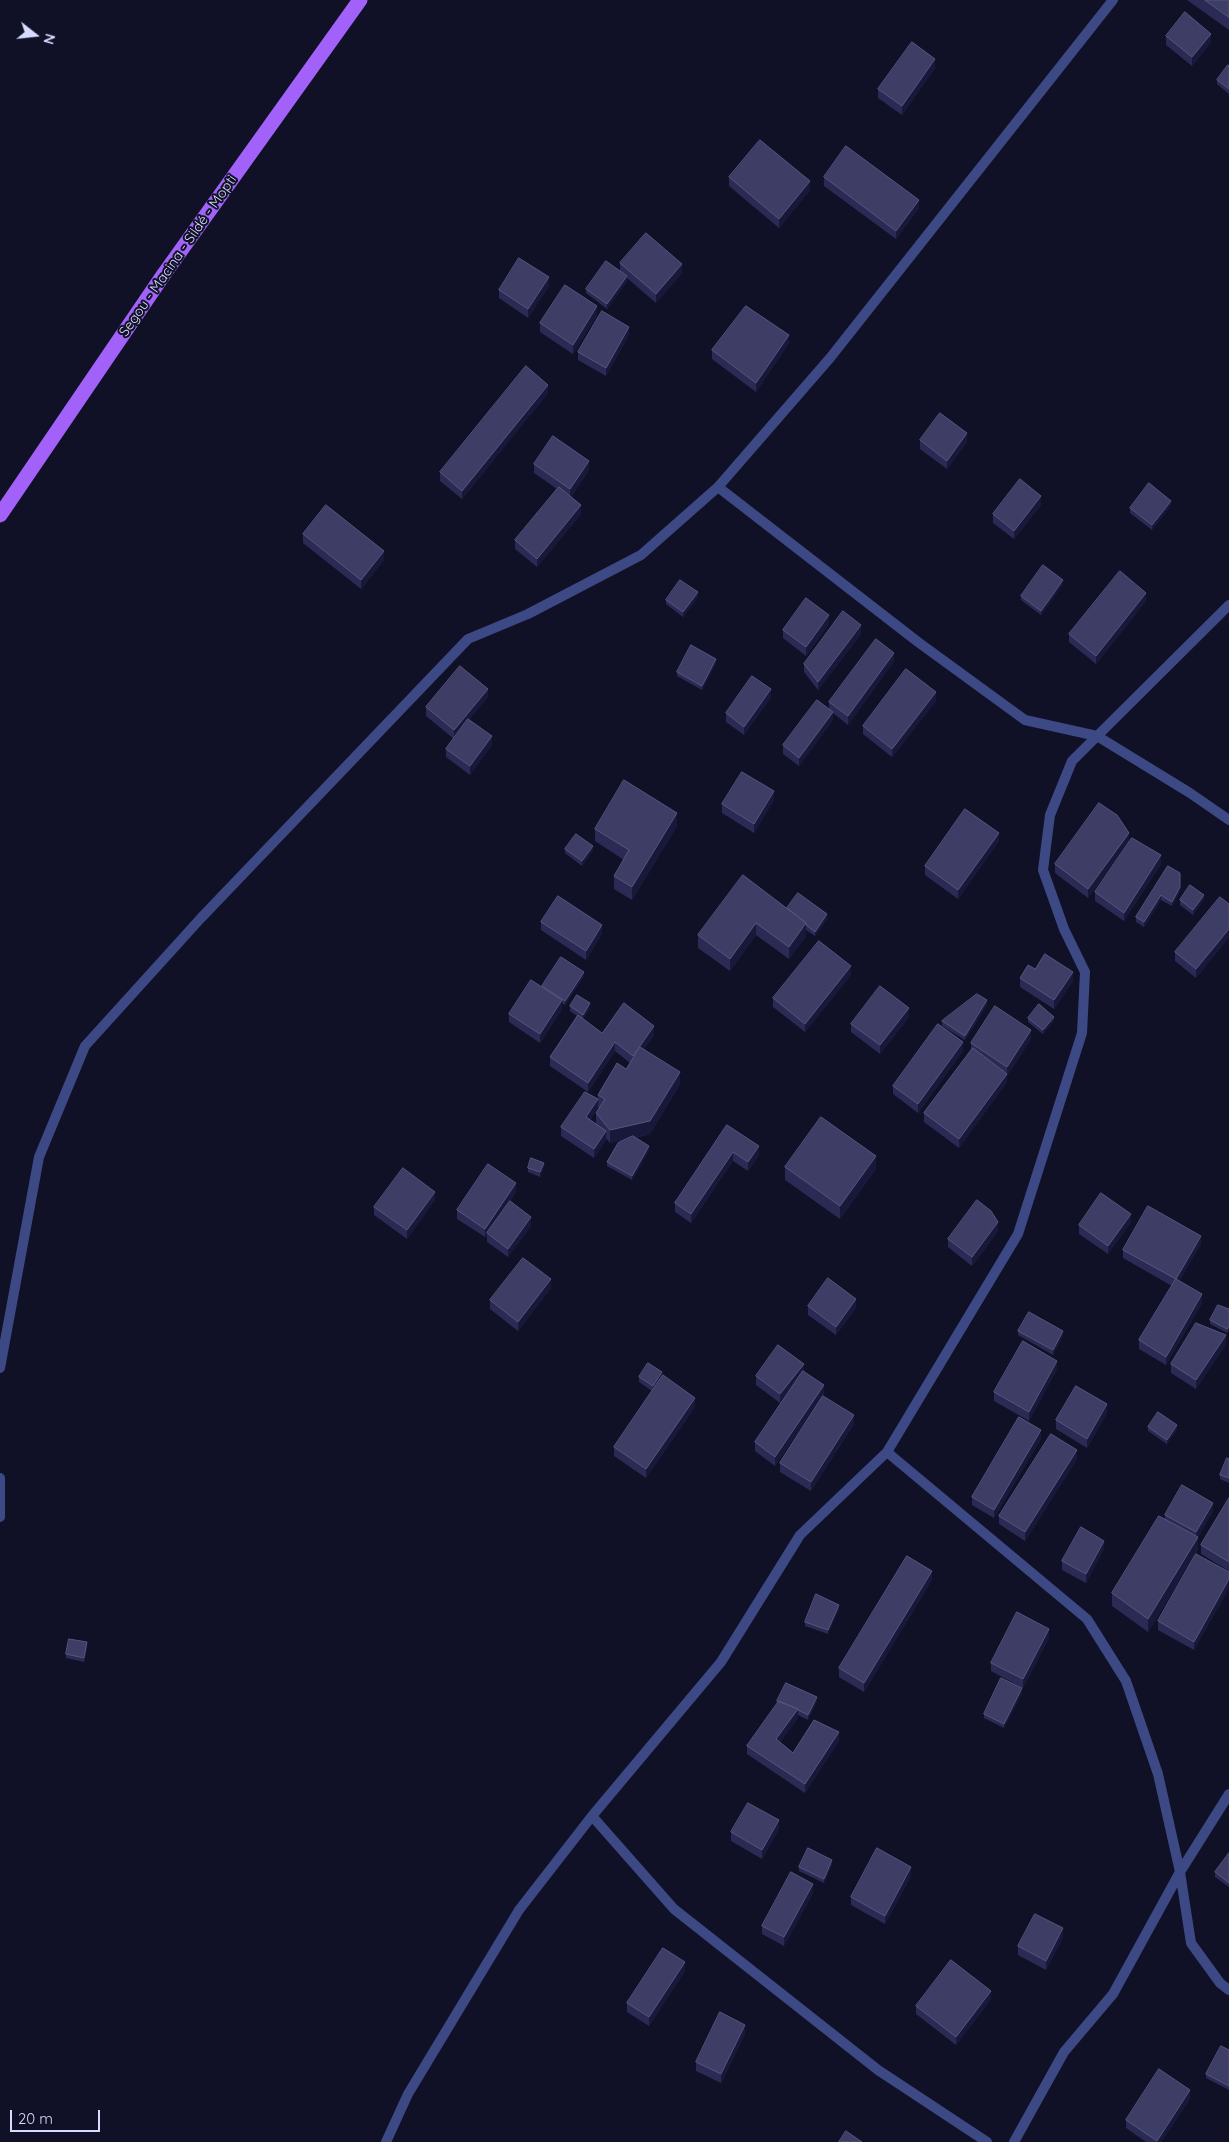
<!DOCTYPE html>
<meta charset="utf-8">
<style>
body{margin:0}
#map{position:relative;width:1229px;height:2142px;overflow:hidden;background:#101127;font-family:Quicksand,sans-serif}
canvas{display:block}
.north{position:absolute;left:10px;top:10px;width:50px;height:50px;-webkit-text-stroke:4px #101127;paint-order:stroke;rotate:106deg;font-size:14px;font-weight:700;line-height:20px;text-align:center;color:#d7dbfe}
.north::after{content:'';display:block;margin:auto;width:18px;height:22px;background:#d7dbfe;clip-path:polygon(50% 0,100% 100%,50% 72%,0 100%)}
.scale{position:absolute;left:10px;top:2110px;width:90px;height:22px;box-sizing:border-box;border:2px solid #d7dbfe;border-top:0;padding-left:6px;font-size:15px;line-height:18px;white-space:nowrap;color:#d7dbfe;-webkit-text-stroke:4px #101127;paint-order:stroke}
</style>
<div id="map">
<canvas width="1229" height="2142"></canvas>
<div class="north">N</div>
<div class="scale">20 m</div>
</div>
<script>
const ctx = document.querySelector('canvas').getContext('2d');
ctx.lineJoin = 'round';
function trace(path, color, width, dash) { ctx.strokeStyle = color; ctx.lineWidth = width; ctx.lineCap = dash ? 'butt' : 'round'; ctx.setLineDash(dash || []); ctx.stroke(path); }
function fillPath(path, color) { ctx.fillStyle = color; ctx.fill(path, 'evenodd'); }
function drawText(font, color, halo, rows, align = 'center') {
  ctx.font = font + ' Quicksand,sans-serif'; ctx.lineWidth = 4; ctx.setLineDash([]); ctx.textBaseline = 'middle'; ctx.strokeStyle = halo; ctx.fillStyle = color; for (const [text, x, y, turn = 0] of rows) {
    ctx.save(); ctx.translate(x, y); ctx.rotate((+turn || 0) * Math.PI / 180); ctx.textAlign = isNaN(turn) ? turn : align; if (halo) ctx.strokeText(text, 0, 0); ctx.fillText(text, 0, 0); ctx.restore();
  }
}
trace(new Path2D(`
 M718,487L918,642L1025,720L1097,736L1190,793L1229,820
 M0,1368L39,1157L85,1046L201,918L468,639L528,614L641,555L718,487L830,358L1113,0
 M887,1452L1087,1619L1126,1681L1158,1774L1180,1872L1191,1943L1220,1983L1229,1990
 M0,1478V1517
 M592,1816L674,1909L878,2070L987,2142
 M386,2142L408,2094L519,1910L592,1816L721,1662L800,1535L887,1452L1018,1234L1082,1033L1085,972L1064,929L1043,870L1050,815L1072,761L1229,605
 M1014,2142L1064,2052L1113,1994L1180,1872L1229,1794`), '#3d4984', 10);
trace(new Path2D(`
 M0,515L164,274L360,0`), '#a262fa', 15);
fillPath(new Path2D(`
 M1187,0H1229V30Z
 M1166,36L1211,42L1192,66L1166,45Z
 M1229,66V94L1217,84V80Z
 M935,68L902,115L878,98V89Z
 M729,177L810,190L779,228L729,186Z
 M824,177L919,208L896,239L824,186Z
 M620,263L682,273L656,303L627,278V281L607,309L586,293V289L620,271Z
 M549,286L528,318L499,298V290Z
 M597,315L573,354L540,332V323Z
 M629,335L606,376L578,360V352Z
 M789,343L756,392L712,359V350Z
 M548,393L462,499L440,481V472Z
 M920,440L967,442L947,469L920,449Z
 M534,464L589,470L571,497L581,514L537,567L515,549V540L557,489L534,473Z
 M1041,505L1014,539L993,523V514Z
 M1171,505L1152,530L1130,513V508Z
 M303,534L384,560L361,589L303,543Z
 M1063,584L1041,615L1021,600V596Z
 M698,597L683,617L666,604V600Z
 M1146,601L1096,664L1069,642V634Z
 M829,624L806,656L783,638V630Z
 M861,634L818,690L804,672V664Z
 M894,661L848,725L833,713V720L799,766L783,754V745L829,709V702Z
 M716,663L702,690L677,676V672Z
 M488,697L469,720L492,745L470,775L446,757V749L454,739L426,716V707Z
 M771,697L744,735L726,722V713Z
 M936,701L892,757L863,734V726Z
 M774,800L754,833L722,813V804Z
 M677,826L632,900L614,889V876L624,860L595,841V829Z
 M999,841L958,899L925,875V866Z
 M1129,842L1088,898L1055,873V864Z
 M565,849L593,850L582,866L565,853Z
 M1161,864L1124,921L1095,901V892Z
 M1168,866L1180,891L1172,906L1161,900L1144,927L1136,922V917Z
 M1204,899L1193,915L1180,905V900Z
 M1229,904V937L1196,978L1175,961V952Z
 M787,908L827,919L815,936L806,930V936L789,959L756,935L730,971L698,948V935Z
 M541,922L602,934L586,960L541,930Z
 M1035,969L1073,981L1054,1009L1020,987V978Z
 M851,975L805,1032L773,1007V998Z
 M584,976L565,1005L562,1003V1009L540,1043L509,1022V1014L542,987V986Z
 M987,1005L965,1040L942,1026V1021Z
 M570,1006L590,1008L583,1019L602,1033L654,1035L644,1049L680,1084L650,1134L635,1138L649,1150L632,1180L607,1166V1162L627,1139L610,1143L606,1138V1140L594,1158L561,1136V1127L598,1107L590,1120L596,1124V1113L599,1108L598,1107V1095L626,1069L630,1063L615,1051L588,1092L550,1066V1057L577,1016L570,1011Z
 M909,1017L880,1054L851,1032V1024Z
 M1028,1018L1054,1021L1043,1034L1028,1022Z
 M1031,1039L1007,1076V1082L959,1148L924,1122V1113L971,1050V1043Z
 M963,1051L918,1113L893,1094V1086Z
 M727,1125L759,1155L748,1171L733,1161L691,1223L675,1212V1203Z
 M544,1167L540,1177L528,1172V1168Z
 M785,1167L876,1169L840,1219L785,1180Z
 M516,1192L500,1216L531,1226L508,1257L487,1242V1235L485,1237L457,1219V1210Z
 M435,1200L407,1239L374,1215V1207Z
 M1131,1222L1108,1254L1079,1234V1225Z
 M998,1231L972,1266L948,1247V1239Z
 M1201,1244L1179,1281L1202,1303L1166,1365L1139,1349V1340L1172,1286L1123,1258V1250Z
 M551,1288L518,1331L490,1309V1300Z
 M808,1306L856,1308L836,1335L808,1315Z
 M1229,1309V1330L1227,1333L1210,1324V1320Z
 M1018,1331L1063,1335L1053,1355L1018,1335Z
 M1226,1344L1196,1389L1171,1373V1364Z
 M1057,1369L1029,1421L994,1401V1392Z
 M804,1371L824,1394L823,1396L854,1424L811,1491L780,1472V1463L819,1401L775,1466L755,1451V1442L789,1391L780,1403L756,1385V1376Z
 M639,1377H662L695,1407L646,1478L614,1456V1447L652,1391L639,1382Z
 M1107,1413L1087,1448L1056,1429V1420Z
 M1148,1427L1177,1429L1167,1444L1148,1431Z
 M1041,1439L994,1518L972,1505V1497Z
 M1077,1459L1025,1541L999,1524V1516Z
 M1229,1459V1483L1220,1479V1475Z
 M1229,1498V1571L1201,1554V1545Z
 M1213,1511L1198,1537V1550L1148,1632L1112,1606V1593L1165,1519V1515Z
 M1104,1549L1086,1583L1062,1570V1561Z
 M1229,1579V1588L1194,1650L1158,1630V1621Z
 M932,1580L864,1692L839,1677V1668Z
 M839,1609L828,1634L805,1626V1622Z
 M1049,1638L1023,1688L991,1671V1663Z
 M87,1647L84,1662L66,1658V1654Z
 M1022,1693L1004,1728L984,1718V1714Z
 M777,1701H817L808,1720L798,1715V1718L780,1742L793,1753L839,1741L805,1793L747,1754V1746L777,1704Z
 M779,1829L762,1859L731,1841V1832Z
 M1229,1853V1887L1215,1877V1872Z
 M832,1864L824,1883L799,1871V1867Z
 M911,1876L885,1924L851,1905V1897Z
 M813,1893L784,1946L762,1934V1926Z
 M1063,1937L1046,1970L1018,1955V1946Z
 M685,1971L649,2026L627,2012V2003Z
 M991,1999L956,2045L916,2014V2006Z
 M745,2034L721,2083L696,2071V2062Z
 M1229,2050V2090L1206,2078V2074Z
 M1190,2099L1161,2142H1146L1126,2128V2120Z`), '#2a2a54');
fillPath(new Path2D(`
 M1211,34V42L1192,66V57Z
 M935,59V68L902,115V106Z
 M810,181V190L779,228V219Z
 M919,200V208L896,239V231Z
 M682,264V273L656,303V294Z
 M627,276V281L607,309V304Z
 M549,277V286L528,318V309Z
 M597,306V315L573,354V345Z
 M629,327V335L606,376V368Z
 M789,335V343L756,392V383Z
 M548,385V393L462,499V491Z
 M967,433V442L947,469V461Z
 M589,461V470L570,498V489Z
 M1041,496V505L1014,539V531Z
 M1171,501V505L1152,530V525Z
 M581,505V514L537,567V559Z
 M384,551V560L361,589V580Z
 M1063,580V584L1041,615V611Z
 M698,592V597L683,617V612Z
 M1146,593V601L1096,664V656Z
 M829,615V624L806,656V647Z
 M861,625V634L818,690V682Z
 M894,653V661L848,725V716Z
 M716,659V663L702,690V686Z
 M488,689V697L454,739V730Z
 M771,689V697L744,735V727Z
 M936,692V701L892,757V749Z
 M833,712V720L799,766V758Z
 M492,736V745L470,775V766Z
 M774,791V800L754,833V824Z
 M677,813V826L632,900V887Z
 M999,833V841L958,899V890Z
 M1129,833V842L1088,898V889Z
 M593,846V850L582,866V861Z
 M1161,855V864L1124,921V913Z
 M1180,887V891L1172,906V902Z
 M1161,895V900L1144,927V922Z
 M1204,895V899L1193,915V910Z
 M827,914V919L815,936V932Z
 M756,923V935L730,971V959Z
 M806,923V936L789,959V947Z
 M602,925V934L586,960V951Z
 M1229,929V937L1196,978V969Z
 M851,966V975L805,1032V1024Z
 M584,972V976L565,1005V1001Z
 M1073,972V981L1054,1009V1000Z
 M562,1000V1009L540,1043V1034Z
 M987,1000V1005L965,1040V1036Z
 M590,1003V1008L583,1019V1015Z
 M909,1008V1017L880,1054V1045Z
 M1054,1017V1021L1043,1034V1030Z
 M654,1026V1035L633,1064V1056Z
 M1031,1030V1039L1007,1076V1082L959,1148V1139L1007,1074V1067Z
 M615,1042V1051L588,1092V1083Z
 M963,1042V1051L918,1113V1104Z
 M680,1072V1084L650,1134L610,1143V1130Z
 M598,1099V1107L586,1126V1117Z
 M606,1131V1140L594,1158V1149Z
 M649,1146V1150L632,1180V1176Z
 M759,1146V1155L748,1171V1162Z
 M733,1152V1161L691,1223V1214Z
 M876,1156V1169L840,1219V1206Z
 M544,1163V1167L540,1177V1172Z
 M516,1183V1192L485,1237V1229Z
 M435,1192V1200L407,1239V1230Z
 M1131,1214V1222L1108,1254V1246Z
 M531,1217V1226L508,1257V1249Z
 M998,1222V1231L972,1266V1257Z
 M1201,1236V1244L1176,1288V1279Z
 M551,1279V1288L518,1331V1322Z
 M1202,1294V1303L1166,1365V1357Z
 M856,1299V1308L836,1335V1327Z
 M1063,1331V1335L1053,1355V1350Z
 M1226,1335V1344L1196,1389V1380Z
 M1057,1361V1369L1029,1421V1412Z
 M804,1364V1373L780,1403V1394Z
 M662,1372V1377L653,1391V1386Z
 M824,1385V1394L775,1466V1457Z
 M695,1398V1407L646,1478V1469Z
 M1107,1404V1413L1087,1448V1439Z
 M854,1415V1424L811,1491V1482Z
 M1177,1425V1429L1167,1444V1440Z
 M1041,1430V1439L994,1518V1510Z
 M1077,1450V1459L1025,1541V1532Z
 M1213,1503V1511L1196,1541V1532Z
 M1198,1537V1550L1148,1632V1619Z
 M1104,1541V1549L1086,1583V1574Z
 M932,1571V1580L864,1692V1683Z
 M1229,1579V1588L1194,1650V1642Z
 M839,1605V1609L828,1634V1630Z
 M1049,1629V1638L1023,1688V1679Z
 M87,1642V1647L84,1662V1658Z
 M1022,1688V1693L1004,1728V1724Z
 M817,1697V1701L808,1720V1715Z
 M798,1709V1718L776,1748V1739Z
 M839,1732V1741L805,1793V1784Z
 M779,1820V1829L762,1859V1850Z
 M832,1860V1864L824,1883V1879Z
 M911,1867V1876L885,1924V1916Z
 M813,1884V1893L784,1946V1937Z
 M1063,1928V1937L1046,1970V1961Z
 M685,1962V1971L649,2026V2017Z
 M991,1991V1999L956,2045V2037Z
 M745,2025V2034L721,2083V2074Z
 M1190,2090V2099L1161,2142H1157V2141Z`), '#18183a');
const building = new Path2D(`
 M1205,0H1229V17Z
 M1185,12L1211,34L1192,57L1166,36Z
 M912,42L935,59L902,106L878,89Z
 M1228,65L1229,66V89L1217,80Z
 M760,140L810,181L779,219L729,177Z
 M846,146L919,200L896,231L824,177Z
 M646,233L682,264L656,294L620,263Z
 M519,258L549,277L528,309L499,290Z
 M606,261L627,276L607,304L586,289Z
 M565,285L597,306L573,345L540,323Z
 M746,306L789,335L756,383L712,350Z
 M602,311L629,327L606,368L578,352Z
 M526,366L548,385L462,491L440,472Z
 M940,413L967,433L947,461L920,440Z
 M553,436L589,461L570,489L534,464Z
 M1020,479L1041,496L1014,531L993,514Z
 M1149,483L1171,501L1152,525L1130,508Z
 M559,487L581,505L537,559L515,540Z
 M326,505L384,551L361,580L303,534Z
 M1043,565L1063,580L1041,611L1021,596Z
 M1120,571L1146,593L1096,656L1069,634Z
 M680,580L698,592L683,612L666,600Z
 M806,598L829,615L806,647L783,630Z
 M843,611L861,625L818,682L804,664Z
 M876,639L894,653L848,716L829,702Z
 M691,645L716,659L702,686L677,672Z
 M460,666L488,689L454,730L426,707Z
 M906,669L936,692L892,749L863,726Z
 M752,676L771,689L744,727L726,713Z
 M817,700L833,712L799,758L783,745Z
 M468,719L492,736L470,766L446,749Z
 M742,772L774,791L754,824L722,804Z
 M624,780L677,813L632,887L614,876L629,850L595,829Z
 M1099,803L1117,815L1129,833L1088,889L1055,864Z
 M965,809L999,833L958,890L925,866Z
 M576,834L593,846L582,861L565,849Z
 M1132,838L1161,855L1124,913L1095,892Z
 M1168,866L1180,873V887L1172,902L1161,895L1144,922L1136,917Z
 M743,875L806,923L789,947L756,923L730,959L698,935Z
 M1190,885L1204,895L1193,910L1180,900Z
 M798,893L827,914L815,932L806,925V923L787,908Z
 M558,896L602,925L586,951L541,922Z
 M1220,897L1229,904V929L1196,969L1175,952Z
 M819,941L851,966L805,1024L773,998Z
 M1045,954L1073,972L1054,1000L1020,978L1028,965L1035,969Z
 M561,957L584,972L565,1001L542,986Z
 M531,980L562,1000L540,1034L509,1014Z
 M880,986L909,1008L880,1045L851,1024Z
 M977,994L987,1000L965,1036L942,1021Z
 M577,995L590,1003L583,1015L570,1006Z
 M624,1003L654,1026L633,1056L615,1042L588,1083L550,1057L578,1015L602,1033Z
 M1039,1004L1054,1017L1043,1030L1028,1018Z
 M995,1006L1031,1030L1007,1067L971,1043Z
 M938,1024L963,1042L918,1104L893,1086Z
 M640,1047L680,1072L650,1121L610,1130L596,1113L605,1099L598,1095L617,1063L626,1069Z
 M973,1048L1007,1074L959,1139L924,1113Z
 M585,1092L598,1099L586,1117L606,1131L594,1149L561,1127Z
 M821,1117L876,1156L840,1206L785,1167Z
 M727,1125L759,1146L748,1162L733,1152L691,1214L675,1203Z
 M633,1136L649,1146L632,1176L607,1162L618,1143Z
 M531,1158L544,1163L540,1172L528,1168Z
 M488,1164L516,1183L485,1229L457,1210Z
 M403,1168L435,1192L407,1230L374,1207Z
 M1101,1193L1131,1214L1108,1246L1079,1225Z
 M977,1200L991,1211L998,1222L972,1257L948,1239Z
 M510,1201L531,1217L508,1249L487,1233Z
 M1148,1206L1201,1236L1176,1279L1123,1250Z
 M523,1258L551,1279L518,1322L490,1300Z
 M828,1278L856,1299L836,1327L808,1306Z
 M1176,1279L1202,1294L1166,1357L1139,1340Z
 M1218,1305L1229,1309V1326L1227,1329L1210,1320Z
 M1029,1312L1063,1331L1053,1350L1018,1331Z
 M1196,1323L1226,1335L1196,1380L1171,1364Z
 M1023,1341L1057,1361L1029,1412L994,1392Z
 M778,1345L804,1364L780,1394L756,1376Z
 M648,1363L662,1372L653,1386L639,1377Z
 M803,1371L824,1385L775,1457L755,1442Z
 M663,1375L695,1398L646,1469L614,1447Z
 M1076,1386L1107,1404L1087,1439L1056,1420Z
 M823,1396L854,1415L811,1482L780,1463Z
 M1158,1412L1177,1425L1167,1440L1148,1427Z
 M1019,1417L1041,1430L994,1510L972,1497Z
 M1051,1434L1077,1450L1025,1532L999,1516Z
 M1227,1458L1229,1459V1478L1220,1475Z
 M1182,1485L1213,1503L1196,1532L1165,1515Z
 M1229,1498V1562L1201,1545Z
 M1159,1516L1198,1537L1148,1619L1112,1593Z
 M1081,1527L1104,1541L1086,1574L1062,1561Z
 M1196,1554L1229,1572V1579L1194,1642L1158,1621Z
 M907,1556L932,1571L864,1683L839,1668Z
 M816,1594L839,1605L828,1630L805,1622Z
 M1017,1612L1049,1629L1023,1679L991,1663Z
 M69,1639L87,1642L84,1658L66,1654Z
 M1001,1678L1022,1688L1004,1724L984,1714Z
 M786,1683L817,1697L808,1715L798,1710V1709L777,1701Z
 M779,1701L798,1709L776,1739L793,1753L814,1720L839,1732L805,1784L747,1746Z
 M748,1803L779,1820L762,1850L731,1832Z
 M808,1848L832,1860L824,1879L799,1867Z
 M877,1848L911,1867L885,1916L851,1897Z
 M1229,1853V1883L1215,1872Z
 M791,1872L813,1884L784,1937L762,1926Z
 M1035,1914L1063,1928L1046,1961L1018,1946Z
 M663,1948L685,1962L649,2017L627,2003Z
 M951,1960L991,1991L956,2037L916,2006Z
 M720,2012L745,2025L721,2074L696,2062Z
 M1221,2046L1229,2050V2086L1206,2074Z
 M1159,2069L1190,2090L1157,2141L1126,2120Z
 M846,2131L862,2142H839Z`);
fillPath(building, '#3d3d66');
trace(building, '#55567e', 1);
drawText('14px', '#d7dbfe', '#101127', [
 ["Segou - Macina - Sildé - Mopti",178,256,-55]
]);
</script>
